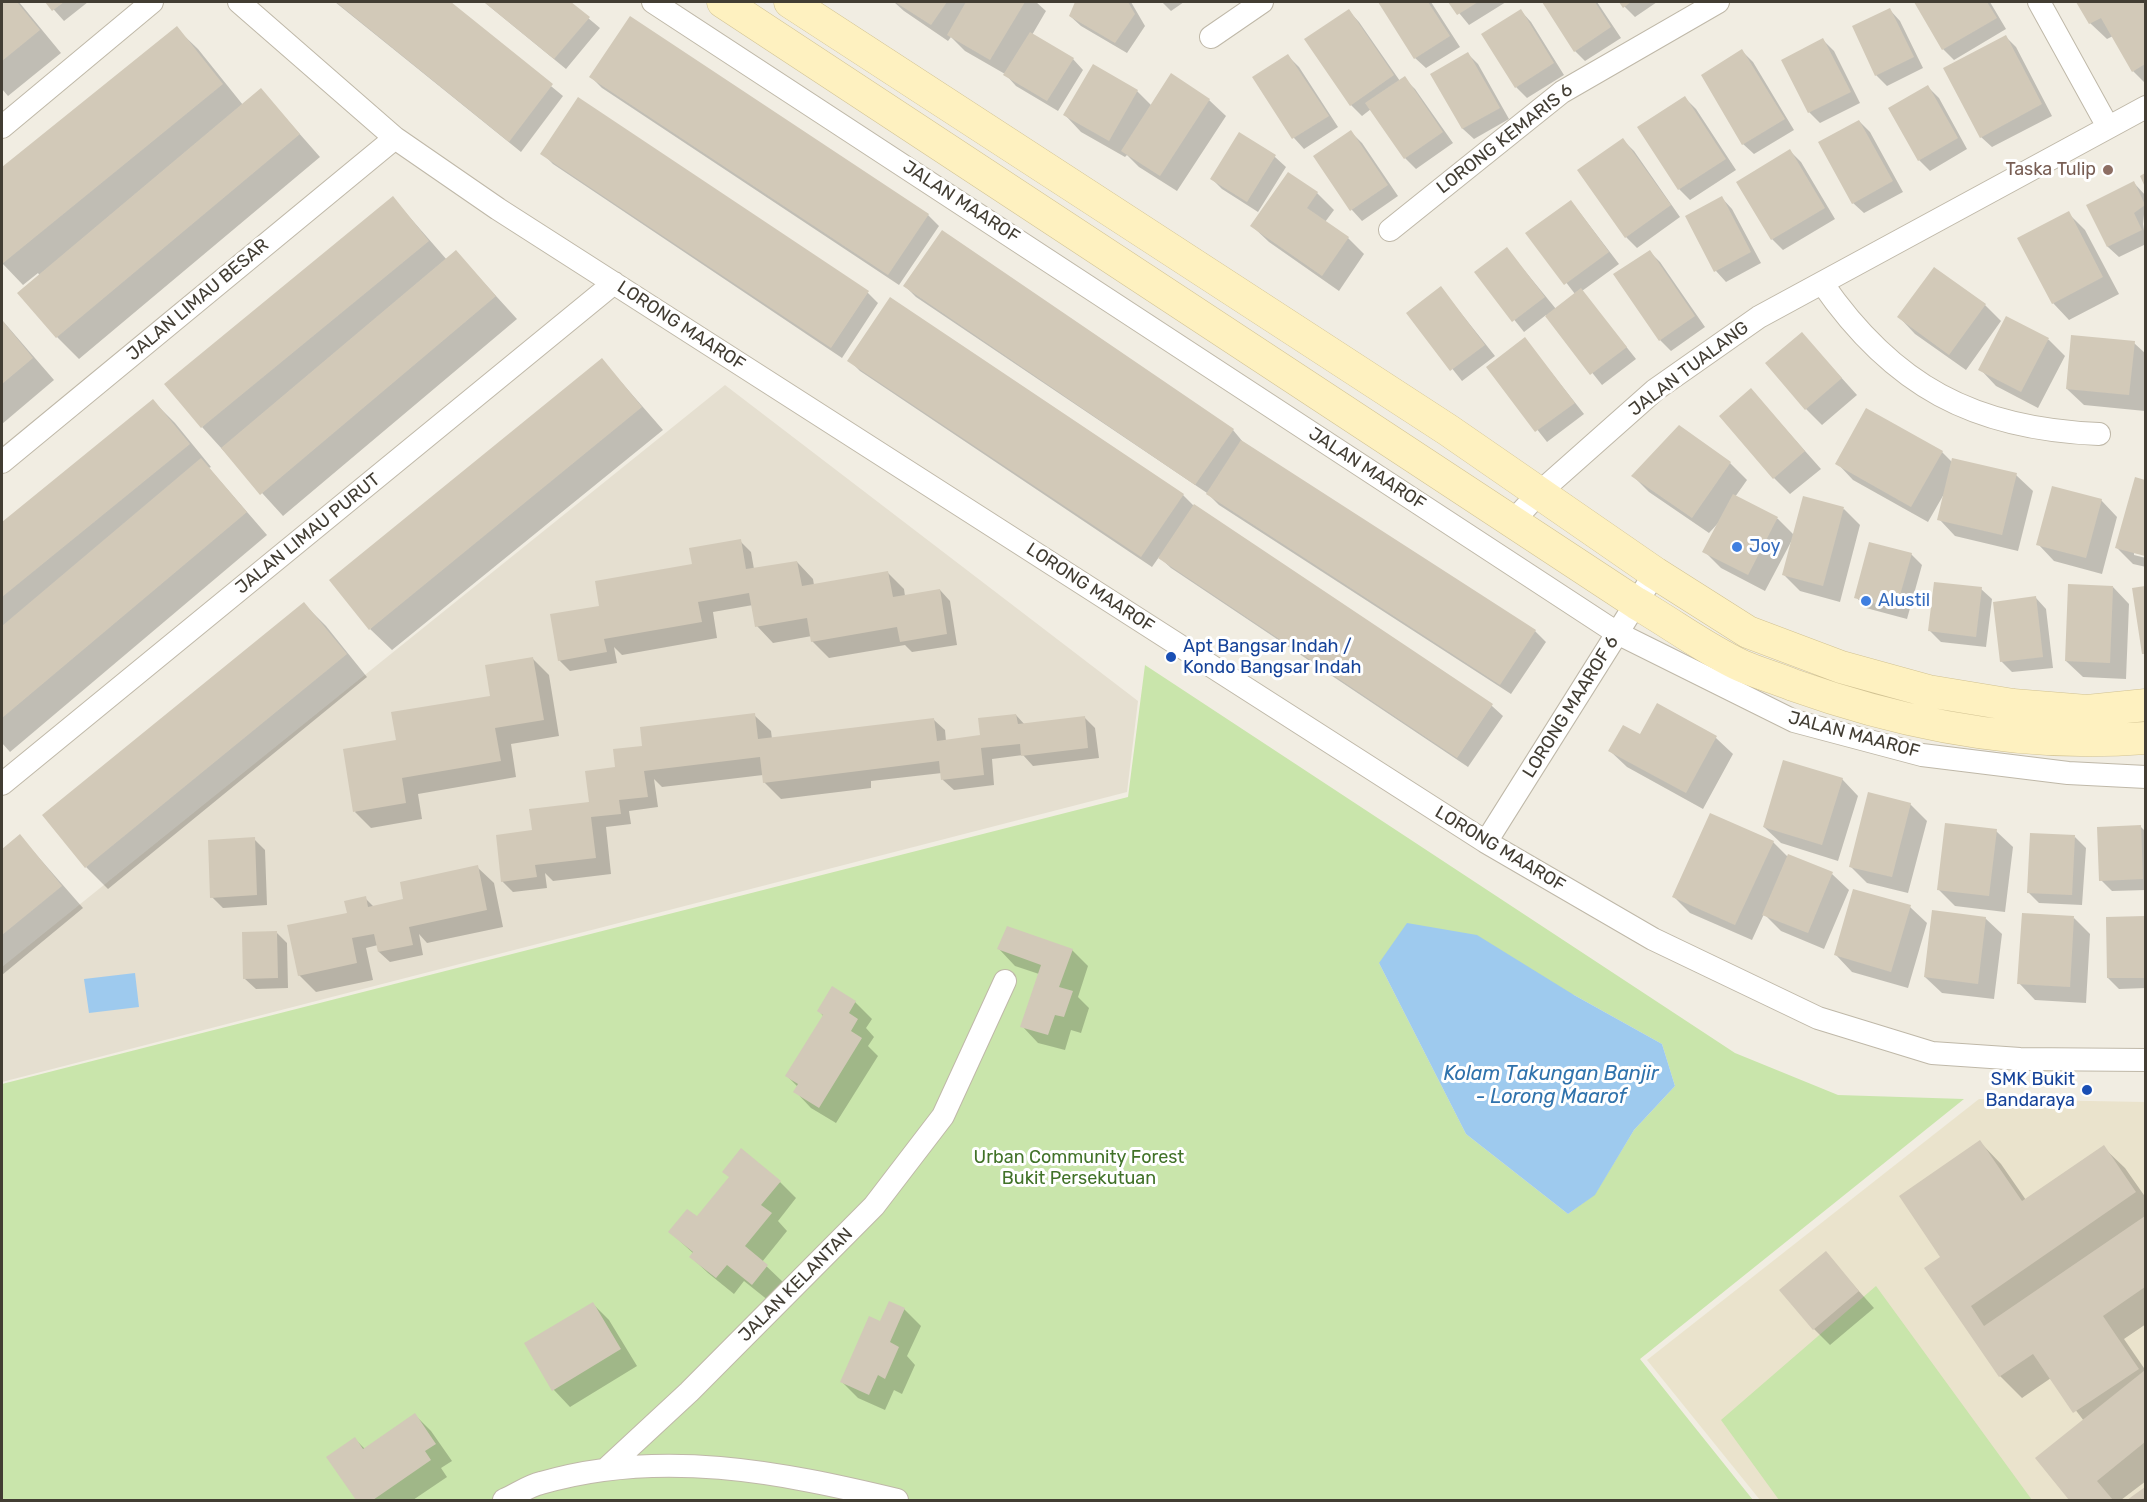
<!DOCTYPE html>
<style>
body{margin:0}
#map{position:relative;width:2147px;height:1502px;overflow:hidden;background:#f1ede2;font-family:Rubik,sans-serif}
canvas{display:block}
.frame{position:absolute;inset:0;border:3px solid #423d33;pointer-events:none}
</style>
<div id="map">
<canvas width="2147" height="1502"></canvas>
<div class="frame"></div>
</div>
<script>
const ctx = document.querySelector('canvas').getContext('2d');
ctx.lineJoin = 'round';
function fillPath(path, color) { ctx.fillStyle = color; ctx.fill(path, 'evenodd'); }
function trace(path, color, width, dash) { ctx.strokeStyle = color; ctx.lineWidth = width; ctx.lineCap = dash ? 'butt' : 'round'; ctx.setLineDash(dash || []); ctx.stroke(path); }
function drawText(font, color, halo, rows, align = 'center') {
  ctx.font = font + ' Rubik,sans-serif'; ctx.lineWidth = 6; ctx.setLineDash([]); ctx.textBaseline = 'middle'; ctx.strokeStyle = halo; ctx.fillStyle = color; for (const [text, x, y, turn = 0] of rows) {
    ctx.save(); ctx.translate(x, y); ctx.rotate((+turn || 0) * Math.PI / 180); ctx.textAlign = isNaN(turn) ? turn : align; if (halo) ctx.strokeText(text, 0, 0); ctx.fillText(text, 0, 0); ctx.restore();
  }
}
fillPath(new Path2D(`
 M725,385L1138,701L1127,792L2,1082V967Z`), '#e5dfd0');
fillPath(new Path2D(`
 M1979,1099L2145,1102V1500H1760L1647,1360Z`), '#eae3cc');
fillPath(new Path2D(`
 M1145,665L1735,1053L1838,1095L1964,1099L1640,1359L1753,1500H2V1084L1128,797ZM1379,963L1574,995L1662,1044L1675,1086L1634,1130L1595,1194L1568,1214L1466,1134Z
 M1876,1286L2032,1500H1779L1721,1420Z`), '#c9e5ab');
fillPath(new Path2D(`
 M1407,923L1477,935L1574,995L1662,1044L1675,1086L1634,1130L1595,1195L1568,1214L1466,1134L1379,963Z
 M135,973L139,1007L89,1013L84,979Z`), '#9ecaee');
fillPath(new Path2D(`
 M2,2H19L61,53L8,96L2,89Z
 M47,2H88L64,21Z
 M335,2H449L563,96L521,152Z
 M484,2H569L600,28L566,69Z
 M894,2H1036L1046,11L1032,35L1073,59L1083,70L1058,111L1016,86L1005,74L965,51L951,37L948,41L904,11Z
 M1077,2H1131L1145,26L1127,53L1081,26L1070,16Z
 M1162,2H1184L1171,11Z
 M1380,2H1431L1460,47L1426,68L1415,58Z
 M1450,2H1506L1469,25Z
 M1543,2H1597L1621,38L1585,61L1575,51Z
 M1620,2H1657L1635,17Z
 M1915,2H1990L2006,29L1954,60L1943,49Z
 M2078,2H2146V84L2133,71L2113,36L2107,39L2090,23Z
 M1890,10L1900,21L1923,68L1887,86L1876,75Z
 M1349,11L1359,22L1400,81L1404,78L1415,89L1453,143L1416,169L1405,158L1371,109L1362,116L1351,105Z
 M1521,11L1531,22L1564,75L1527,98L1516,87Z
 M176,28L198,49L243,105L261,90L320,157L79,359L57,337L40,276L38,273L23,285L2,263V169Z
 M2005,36L2016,47L2052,116L1992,147L1981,137Z
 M1823,40L1834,51L1860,103L1820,123L1809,112L1783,61Z
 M1742,51L1753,62L1794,130L1754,154L1743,144Z
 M1468,54L1478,64L1509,119L1474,139L1463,129L1432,74Z
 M1288,56L1299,67L1338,127L1304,149L1294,138L1254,78Z
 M591,77L928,215L939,226L899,285L602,88Z
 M1928,87L1939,98L1967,149L1930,171L1919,160Z
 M1137,91L1152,106L1209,100L1226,116L1177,191L1139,167L1127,155L1125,157L1081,132L1065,115Z
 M1685,98L1696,109L1736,170L1690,200L1679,189L1639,128Z
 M1859,121L1870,132L1903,192L1864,213L1853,203Z
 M1351,132L1362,143L1398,196L1362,221L1352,210Z
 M1239,134L1275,157L1286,167L1258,212L1222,189L1212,179Z
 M1623,140L1634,151L1680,217L1637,248L1626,237Z
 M1790,151L1801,162L1835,219L1783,250L1772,239Z
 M542,153L868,293L878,303L842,358L553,164Z
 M1288,174L1317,193L1334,210L1325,222L1348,238L1364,254L1339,291L1269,242L1252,226Z
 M2134,183L2146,196L2143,224L2146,244L2119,257L2108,247L2088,205Z
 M393,198L447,260L456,252L517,319L283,516L202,427Z
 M1722,198L1732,209L1761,263L1726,282L1716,271Z
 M1571,201L1619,264L1582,291L1636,359L1602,385L1546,315L1524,332L1476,272L1507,249L1556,309L1575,294L1528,233Z
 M2068,213L2085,230L2119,294L2069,320L2053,303Z
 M942,232L1233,430L1243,442L1535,631L1546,642L1511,694L1219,505L1207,493L916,297L905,286Z
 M1650,252L1660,262L1705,327L1671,351L1660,340Z
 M1441,288L1495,356L1462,381L1408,313Z
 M1985,305L2001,321L1966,370L1915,334L1899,317Z
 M2007,318L2049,340L2065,356L2038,408L1996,386L1980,369Z
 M2,320L54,380L2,424Z
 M1802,334L1857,395L1822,425L1806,409Z
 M1525,339L1584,414L1547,442L1488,367Z
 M2134,343L2146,354L2145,411L2084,405L2067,389Z
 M602,360L663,430L392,650L370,629Z
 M849,360L1183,495L1194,506L1492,706L1503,716L1468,767L1171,568L1159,557L1152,567L860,371Z
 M1751,390L1821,469L1790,494L1774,478Z
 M153,401L175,423L211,467L209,468L267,535L10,752L2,743V524Z
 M1679,427L1730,463L1747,480L1735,497L1778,519L1794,535L1844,509L1860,525L1840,602L1800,591L1784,575L1792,540L1765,591L1721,568L1704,551L1721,520L1709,533L1649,492L1633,476Z
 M1942,452L1953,463L2016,475L2033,491L2018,551L1955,536L1939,519L1944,494L1928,522L1853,480L1837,463Z
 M2136,479L2146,482V555L2134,552V555L2146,558V567L2133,564L2116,547Z
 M2101,500L2117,517L2102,574L2054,561L2038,544Z
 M740,541L751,552L754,569L797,562L813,579L814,585L888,573L904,589L905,596L940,590L950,601L957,645L912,652L905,645L829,658L812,641V636L773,643L757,626L753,605L713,612L717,638L622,655L614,647L617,663L570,671L559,660L598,608L694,565Z
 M1911,554L1922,565L1907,619L1866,608L1856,597Z
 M2113,587L2129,604L2126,679L2083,677L2066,661Z
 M2146,587V655L2134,589Z
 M1981,589L1992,599L1986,647L1941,642L1930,631Z
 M2036,598L2046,609L2053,668L2012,672L2001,661Z
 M304,604L326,626L367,677L108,889L86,867Z
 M533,659L549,675L559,736L511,744L516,777L418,794L422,819L371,828L355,812L398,742L492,697Z
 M1657,705L1716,738L1733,754L1703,809L1627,767L1610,751L1640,737Z
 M754,715L771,731L772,739L934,720L945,730L946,741L982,737L1016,715L1025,725L1084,717L1095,728L1099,758L1033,766L1023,755L992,759L994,785L954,790L943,780L942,773L871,781V788L781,799L764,782L763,775L662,787L654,779L658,807L629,811L631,824L606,827L611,874L553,881L545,873L547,888L513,892L502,881L533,832L588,803L617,768L643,747Z
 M1842,779L1858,796L1838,861L1781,843L1764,827Z
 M1910,804L1927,821L1908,893L1867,883L1850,866Z
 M2140,826L2146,832V890L2112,891L2101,880Z
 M1996,831L2013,847L2005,912L1955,906L1938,889Z
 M20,836L83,908L2,975V851Z
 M2075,837L2086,848L2082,905L2039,903L2028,892Z
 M254,839L265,850L267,905L223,908L212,897Z
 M1773,842L1788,857L1832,874L1849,890L1824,949L1781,931L1764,914L1752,940L1690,913L1674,897Z
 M477,867L494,883L503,927L427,943L419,934L423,955L390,962L379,952L378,945L366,948L373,980L316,992L299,975L348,914L365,898L374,907L405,900Z
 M1910,907L1927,923L1908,988L1852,972L1836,955Z
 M1985,918L2002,934L1994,999L1942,993L1925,977Z
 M2074,918L2090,934L2086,1003L2035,1000L2019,983Z
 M2108,918H2146V988L2119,989L2108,978Z
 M276,932L287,943L288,988L256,989L245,979Z
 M999,949L1072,950L1088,966L1078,997L1089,1008L1081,1033L1071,1030L1065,1050L1038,1043L1022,1026L1039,974L1015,966Z
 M833,988L855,1002L872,1019L866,1028L874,1037L868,1046L878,1056L836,1123L811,1108L795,1091L798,1087L787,1076L824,1017L819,1011Z
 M1980,1142L2001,1164L2026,1200L2103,1147L2125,1168L2146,1198V1324L2124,1339L2146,1371V1481L2121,1500H2071L2038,1459L2084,1421L2051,1378L2022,1398L2000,1376L1926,1268L1942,1257Z
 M780,1182L796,1198L778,1221L787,1231L762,1262L784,1283L769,1301L744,1281L734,1294L708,1273L691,1257L694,1254L670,1232Z
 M1825,1253L1874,1308L1830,1345L1814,1329Z
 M593,1304L609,1320L637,1366L570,1407L554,1390L526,1344Z
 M904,1309L921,1326L907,1356L915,1365L902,1394L894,1390L885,1410L858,1398L842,1382L881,1323Z
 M415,1415L431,1431L452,1461L441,1468L447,1477L413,1500H358L328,1457L355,1439L365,1449Z`), '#0003');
fillPath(new Path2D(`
 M2,2H17L40,30L2,61Z
 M45,2H64L52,11Z
 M336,2H451L553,84L509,142Z
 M484,2H571L590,17L554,59Z
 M895,2H947L931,25Z
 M966,2H1025L990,60L947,35Z
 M1075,2H1128L1135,14L1115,43L1069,16Z
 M1378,2H1428L1450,36L1414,59Z
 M1448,2H1478L1457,15Z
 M1542,2H1595L1611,27L1574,52Z
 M1619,2H1631L1623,8Z
 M1914,2H1987L1997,18L1942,50Z
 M2076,2H2145V64L2132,72L2101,18L2089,24Z
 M1890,8L1914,57L1875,76L1852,26Z
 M1349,9L1394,75L1350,106L1304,39Z
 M1521,9L1554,63L1515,88L1481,34Z
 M630,16L929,214L888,275L589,77Z
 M177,26L223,84L2,264V167Z
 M1030,32L1074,58L1047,101L1003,75Z
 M2006,35L2042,104L1980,138L1943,68Z
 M1823,38L1851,92L1808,113L1781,60Z
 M1742,49L1785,119L1742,145L1701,75Z
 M1468,52L1500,108L1462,129L1430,74Z
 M1288,54L1329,116L1292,139L1252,77Z
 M1093,64L1138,90L1109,141L1063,115Z
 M1171,73L1210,99L1160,176L1121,151Z
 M1405,76L1443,132L1404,159L1365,103Z
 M1928,85L1958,138L1918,161L1888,108Z
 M261,88L300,134L56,338L17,293Z
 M1685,96L1726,159L1678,190L1637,127Z
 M578,97L869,291L831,348L540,154Z
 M1859,120L1893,181L1852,204L1818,142Z
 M1351,130L1388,185L1350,211L1313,156Z
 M1239,132L1276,155L1247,202L1210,179Z
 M1623,138L1671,205L1625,238L1577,170Z
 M1790,149L1825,208L1771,240L1736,182Z
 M1288,172L1318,192L1307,208L1349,237L1322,276L1250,226Z
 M2145,173V187L2140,176Z
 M2134,181L2145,205L2134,213L2142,230L2107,247L2086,205Z
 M393,196L429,241L201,428L164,384Z
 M1722,196L1751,252L1714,272L1685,216Z
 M1571,200L1609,252L1564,285L1525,233Z
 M2069,211L2103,277L2052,304L2017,238Z
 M942,230L1234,429L1195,485L903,286Z
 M1507,247L1545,297L1512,322L1474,272Z
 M456,250L496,296L260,495L221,448Z
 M1650,250L1695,316L1659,341L1613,274Z
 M1934,267L1986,304L1949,355L1897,317Z
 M1441,286L1485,345L1450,371L1406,313Z
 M1581,288L1627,347L1590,375L1545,316Z
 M890,297L1184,494L1141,557L847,361Z
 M2006,316L2049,338L2021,392L1978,370Z
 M2,320L33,358L2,384Z
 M1802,332L1842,378L1805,410L1765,363Z
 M2071,335L2135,341L2129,395L2066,389Z
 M1525,337L1575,403L1535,432L1486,367Z
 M602,358L642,407L369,630L329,580Z
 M1751,388L1805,451L1773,479L1719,416Z
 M153,399L190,444L2,597V522Z
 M1866,408L1943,451L1911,507L1835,464Z
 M1679,425L1731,462L1692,518L1631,476Z
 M1241,440L1536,630L1500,685L1206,494Z
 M201,458L247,512L2,718V626Z
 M1952,458L2017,473L2002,535L1937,520Z
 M2135,477L2145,480V556L2115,548Z
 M2052,486L2102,499L2086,558L2036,545Z
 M1733,494L1778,517L1748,575L1702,552Z
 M1803,496L1844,507L1823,586L1782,575Z
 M1194,504L1493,704L1457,758L1158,558Z
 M741,539L746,569L797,561L802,586L888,571L893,597L940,589L947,634L900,642L897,627L811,642L807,618L755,627L749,593L698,602L702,622L604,639L607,652L558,661L550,614L599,606L595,581L692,564L689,548Z
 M1869,542L1912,553L1896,609L1854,598Z
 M1934,582L1982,587L1976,637L1928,631Z
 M2068,584L2113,586L2110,663L2065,661Z
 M2145,586V654H2142L2132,588Z
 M2036,596L2043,657L2000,662L1993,602Z
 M304,602L347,654L85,868L42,815Z
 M533,657L544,720L495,728L501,761L402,778L406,803L353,812L343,749L396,740L391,712L490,696L485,665Z
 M1657,703L1717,736L1686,793L1608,751L1623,725L1640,734Z
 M755,713L758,739L934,718L937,741L980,735L978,718L1016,714L1018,724L1085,716L1088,748L1021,756L1020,744L981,748L984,775L941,780L939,761L763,783L760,757L644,771L648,797L619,800L621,814L591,817L596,858L535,865L537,877L501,882L496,835L532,830L529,809L589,802L585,771L615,767L613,749L642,746L640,727Z
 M1783,760L1843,778L1822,845L1763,827Z
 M1868,792L1911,803L1892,877L1849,867Z
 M1710,813L1774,841L1735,925L1672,897Z
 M1945,823L1997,829L1989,896L1937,890Z
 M2141,825L2143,879L2099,881L2097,827Z
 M2030,833L2075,835L2072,895L2027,893Z
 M20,834L62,886L2,935V849Z
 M255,837L257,895L210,898L208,840Z
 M1788,854L1833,872L1808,933L1762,915Z
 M478,865L487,910L409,927L413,945L378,952L374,934L352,938L357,963L298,976L287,925L347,913L344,901L366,896L368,907L403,899L400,882Z
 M1853,889L1911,905L1891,972L1834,955Z
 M1932,910L1986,917L1978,984L1924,977Z
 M2022,913L2074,916L2070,987L2017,984Z
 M2145,916V978H2107L2106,917Z
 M1007,926L1073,949L1059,987L1073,991L1064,1017L1055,1015L1048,1035L1020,1027L1041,965L997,949Z
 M277,931L278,978L243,979L242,932Z
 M832,986L856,1001L849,1013L858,1019L851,1031L862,1038L819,1108L793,1092L798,1084L785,1076L823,1015L817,1011Z
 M1980,1140L2022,1201L2104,1145L2136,1192L1971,1306L1984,1326L2145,1216V1287L2103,1316L2139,1369L2073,1413L2033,1354L1999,1377L1924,1268L1940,1257L1899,1196Z
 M741,1148L781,1181L761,1205L772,1213L745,1246L768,1265L752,1285L727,1265L716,1278L689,1257L693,1252L668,1232L687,1209L697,1216L729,1177L722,1172Z
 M1826,1251L1859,1291L1813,1330L1779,1290Z
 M889,1301L905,1308L890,1342L899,1347L885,1379L878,1375L869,1395L840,1382L869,1316L880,1321Z
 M593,1302L621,1349L552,1391L524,1343Z
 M2145,1370V1442L2097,1481L2113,1500H2069L2035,1458Z
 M415,1413L436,1444L425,1451L431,1460L373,1500H356L326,1457L355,1437L363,1449Z
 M2145,1487V1500H2127Z`), '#d2c9b8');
const minor = new Path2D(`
 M239,2L395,138L498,209L1486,842L1653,939L1818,1018L1932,1053L2020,1059L2146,1060
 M653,2L1617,633L1794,721L1922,755L2068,773L2146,777
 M2039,2L2108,127
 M1211,37L1262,2
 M2,127L152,2
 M1390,230L1562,92L1718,2
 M1822,283C1893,386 1974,429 2099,434
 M2,462L395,138
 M1514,520L1540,492L1655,390L1759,317L2146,107
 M2,784L614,283
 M1486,842L1655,573
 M607,1468L689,1392L874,1206L943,1116L1005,981
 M504,1500C516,1495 528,1486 541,1483C660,1448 780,1472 897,1500`);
const secondary = new Path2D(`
 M723,2L1636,603C1671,623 1705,649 1742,666C1758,673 1776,678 1793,685C1905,725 2026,748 2146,738
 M790,2L1448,430L1655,573L1748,632L1841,667L1928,691L2013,705L2087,711L2146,705`);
trace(minor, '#bfb8a8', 24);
trace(secondary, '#d1c292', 33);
trace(minor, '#fff', 22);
trace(secondary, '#fef1c0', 32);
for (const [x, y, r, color] of [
 [2108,170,6,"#8d6e63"],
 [1737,547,6,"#3f7fe0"],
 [1866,601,6,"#3f7fe0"],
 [1171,657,6,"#1a4fb4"],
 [2087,1090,6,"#1a4fb4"]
]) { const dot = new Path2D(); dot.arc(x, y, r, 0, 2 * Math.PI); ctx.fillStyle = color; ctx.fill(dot); trace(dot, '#fff', 2); }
drawText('18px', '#423d33', '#fff', [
 ["LORONG KEMARIS 6",1505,139,-38],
 ["JALAN MAAROF",961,202,33],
 ["JALAN LIMAU BESAR",198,300,-40],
 ["LORONG MAAROF",681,326,33],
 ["JALAN TUALANG",1689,369,-37],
 ["JALAN MAAROF",1367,469,33],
 ["JALAN LIMAU PURUT",308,534,-39],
 ["LORONG MAAROF",1090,588,33],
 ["LORONG MAAROF 6",1571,707,-58],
 ["JALAN MAAROF",1854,735,15],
 ["LORONG MAAROF",1500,849,31],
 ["JALAN KELANTAN",796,1285,-45]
]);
drawText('18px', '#785e54', '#fff', [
 ["Taska Tulip",2096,170]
], 'right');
drawText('18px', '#366cbe', '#fff', [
 ["Joy",1749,547],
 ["Alustil",1878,601]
], 'left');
drawText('18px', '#164399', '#fff', [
 ["Apt Bangsar Indah /",1183,647],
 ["Kondo Bangsar Indah",1183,668],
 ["SMK Bukit",2075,1080,"right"],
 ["Bandaraya",2075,1101,"right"]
], 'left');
drawText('18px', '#417228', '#fff', [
 ["Urban Community Forest",1079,1158],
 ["Bukit Persekutuan",1079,1179]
]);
drawText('italic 20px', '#2f72ac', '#fff', [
 ["Kolam Takungan Banjir",1551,1074],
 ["- Lorong Maarof",1551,1097]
]);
</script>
